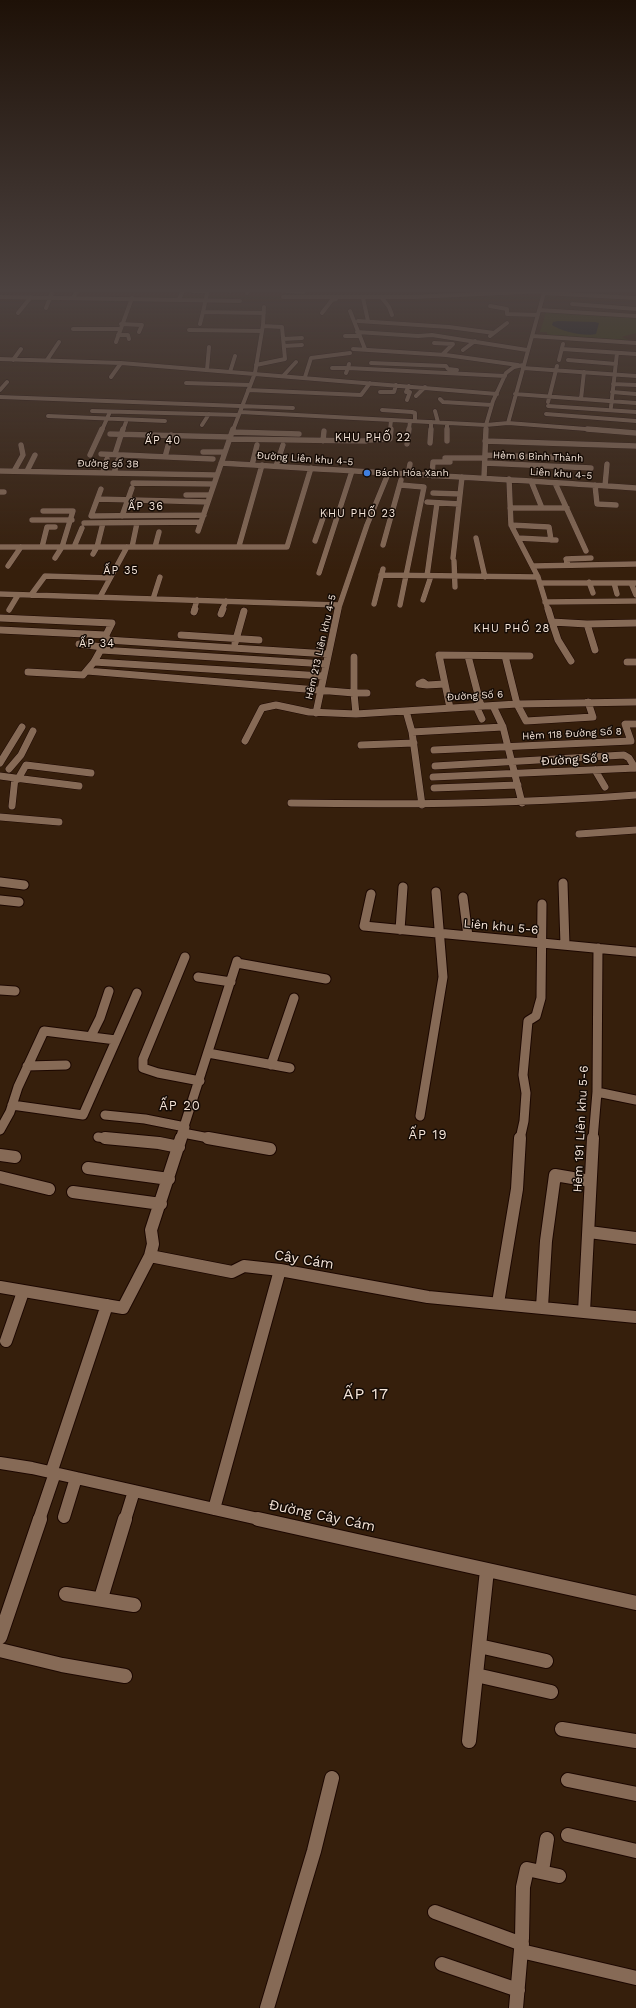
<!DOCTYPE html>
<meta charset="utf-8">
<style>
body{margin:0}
canvas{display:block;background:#361f0c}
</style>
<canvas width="636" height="2008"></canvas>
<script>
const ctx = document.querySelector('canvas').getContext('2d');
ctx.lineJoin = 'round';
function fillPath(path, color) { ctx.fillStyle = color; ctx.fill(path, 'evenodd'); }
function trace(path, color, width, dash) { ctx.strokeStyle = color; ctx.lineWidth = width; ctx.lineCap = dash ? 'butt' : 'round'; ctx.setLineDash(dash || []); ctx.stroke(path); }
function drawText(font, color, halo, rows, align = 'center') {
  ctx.font = font + ' "Work Sans",sans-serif'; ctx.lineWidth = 3; ctx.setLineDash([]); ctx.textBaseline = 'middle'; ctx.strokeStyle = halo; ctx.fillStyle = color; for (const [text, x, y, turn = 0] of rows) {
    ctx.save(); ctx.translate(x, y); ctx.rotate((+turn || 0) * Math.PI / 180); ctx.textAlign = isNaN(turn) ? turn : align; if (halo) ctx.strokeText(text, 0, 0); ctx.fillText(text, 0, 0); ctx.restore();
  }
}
fillPath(new Path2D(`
 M546,312L636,317V333L621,337L631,341L547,336V332H540Z`), '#313b06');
fillPath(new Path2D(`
 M558,321L595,322L599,323L596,334C585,337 560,331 552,325L553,322Z`), '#00121e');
const minorFar5 = new Path2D(`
 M165,289H184L179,299
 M208,289L203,312L264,313
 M230,289V291
 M266,289L303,292
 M193,291H208
 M247,293L250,289
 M544,293L636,298
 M0,297L240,301
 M283,297H414L545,291
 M73,298L78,289
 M363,298L368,321
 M382,298L389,307L392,315
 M572,304L636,309
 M490,306L507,309V314L538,315
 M46,308L52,293
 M539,310L636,316
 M350,311L365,349
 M18,313L31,297
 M322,313L332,300L336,299
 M358,321L449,327L494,333
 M121,324L142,325L139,332
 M200,324L203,312
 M73,329H120
 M189,330L262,331
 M357,332L418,336L432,335L527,350
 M118,335H128L129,339
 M345,336H358
 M490,336L507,323
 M532,336L636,343
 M283,339L302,338
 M116,342L132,298
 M434,343L453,344L443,354
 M284,346L302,345
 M353,349L446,355L518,365
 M562,349L636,354
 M463,350L475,341
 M0,359L121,363L497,394
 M13,360L21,349
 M47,360L59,342
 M559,360L563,344
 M568,360L616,364
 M371,363L446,366L448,369L457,370
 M256,365L285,359L282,327L263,326
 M332,368H348L349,364
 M523,368L636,376
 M207,370L209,347
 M230,372L235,356
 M346,373L348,368L505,376
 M284,375L296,362
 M111,377L121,363
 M305,377L311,358L350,353
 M186,383L250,385
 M613,384L636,385
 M0,390L7,382
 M248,390L361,395L370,383
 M380,392H394L396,385
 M612,392L636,394
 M515,394L636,403
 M416,396L425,387
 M0,397L293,408
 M440,399L443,402L492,405
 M581,399L584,372
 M407,400L410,392H406L409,386
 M548,402L557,366
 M548,406L636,412
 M611,407L617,353
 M382,410L412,412L415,413V421
 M92,411L238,415
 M435,411L438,422
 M240,412L486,425L493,401L506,373L514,367L523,365
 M546,414L636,421
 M48,416L165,421
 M447,423V430
 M508,423L599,430
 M202,425L209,414
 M102,430L109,414
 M123,430L126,422
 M233,430L255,373L263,325L264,307
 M390,430L391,420
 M409,430L410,421
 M431,430V422
 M486,430V425L508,423L545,289`);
const minorFar4 = new Path2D(`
 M447,429V441
 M587,429L636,433
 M232,432L299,434
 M110,434L230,437
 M229,439L366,441
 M370,440L390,439L391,429
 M323,441L324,431
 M485,441L636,446
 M430,443L431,429
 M407,444L409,429
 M203,452H224
 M101,454L213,459
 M115,454L123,429
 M90,455L102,429
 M485,455L578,458
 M165,457L171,435
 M445,458H485
 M221,463C359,472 498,478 636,488
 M485,463L591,468
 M252,465L257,445
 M276,466L283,445
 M0,471L216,475
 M14,471L23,455L21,445
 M27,471L35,455
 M103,472L107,459
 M114,473L118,460
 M408,475L410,464
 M432,476L433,462H450
 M484,477L486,429
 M509,479L511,525L538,577L548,610
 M531,481L542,508
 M133,483L213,484
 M555,483L586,551
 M400,485L424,487L400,605
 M595,485L597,504L616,505
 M605,486L607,464
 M101,489L91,516L204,515
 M0,492H4
 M433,493L460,494
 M186,495H210
 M98,499L208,502
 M427,502L459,504
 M510,508H567
 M43,511H73L62,547L55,558
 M122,516L132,488
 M32,520H72
 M84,523L201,522
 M511,525L549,527L551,540
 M198,531L233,429
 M476,538L485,577
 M518,538L556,540
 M315,541L324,515H339
 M383,545L401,480
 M239,546L262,465
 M0,547H287L311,468
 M42,547L47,527H55
 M74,547L82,528
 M132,547L137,523
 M155,547L159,532
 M93,554L97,547L103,523
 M453,558L462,477
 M454,561L455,587
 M568,565L566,559L591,558
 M8,566L21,547
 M533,566L636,564
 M319,573L352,471
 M381,575L538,577
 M427,576L437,503
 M589,582L593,593
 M540,583H636
 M614,583L617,594
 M631,583L636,595
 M0,594L339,605
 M31,595L45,576L110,578
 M100,597L127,547
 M153,599L160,577
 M423,600L431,576
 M545,602L636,601
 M374,604L383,569
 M9,610L18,595
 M194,610L197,600
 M222,610L226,601
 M338,610L367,525L388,474`);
const minorFar3 = new Path2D(`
 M548,609L552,622L587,624L636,623
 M194,612L195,609
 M221,614L223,609
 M0,618L112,623L106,635
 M552,622L558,640L571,661
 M587,624L595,650
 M0,630L106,635L107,640
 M181,635L259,640
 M107,640L328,654
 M235,643L244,611
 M79,644L102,647
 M101,650L326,664
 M468,656L481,706
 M505,656L517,704L526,721L593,717L588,702
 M354,657V693H367
 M94,662L323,676
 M627,662H636
 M87,671L354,693L356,714
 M28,672L83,675L94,662L104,644
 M423,682L427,685L419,684Z
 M427,685L445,684
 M476,706L482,719
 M493,706L503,727L522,803
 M450,708L439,655L530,656
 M406,711L412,732L422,805
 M316,713L338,609
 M412,732L503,727
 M245,741L262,708L276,705L309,712L356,714L517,704L636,702
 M361,745L414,743
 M434,750L631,741L625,724H636
 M0,763L22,727
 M435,766L624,755L629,758L635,768
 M9,769L21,755L33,731
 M595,770L605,787
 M0,776L15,778L12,806
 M433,777L636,768
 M15,778L79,786
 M18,779L26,765L91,773
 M434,788L518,785
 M291,803C406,805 521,804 636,795
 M0,817L59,822
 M579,834L636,830`);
const minorFar2 = new Path2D(`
 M0,882L24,885
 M563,883L565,945
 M371,894L364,926L636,952
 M463,897L468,936
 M0,900L19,902
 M400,930L403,887
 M185,957L143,1059V1068L158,1073L200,1081
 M237,963L326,979
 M198,977L231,982
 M0,990L15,991
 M91,1036L100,1018L109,991
 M208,1053L290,1068
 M271,1065L294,998
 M27,1066L66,1065
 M597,1092L636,1100
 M12,1105L83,1115L137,993
 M105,1115L145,1119L185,1127
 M420,1116L443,977L436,892
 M0,1130L10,1112L18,1087L44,1031L116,1040
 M183,1133L214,1139
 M98,1137L115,1139
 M180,1139L237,961
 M520,1139L524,1121L526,1093L523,1075L528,1021L536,1016L541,998L542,904
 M593,1139L597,1092L598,948`);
const minorFar1 = new Path2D(`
 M105,1138L159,1143L179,1147
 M208,1138L270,1149
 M0,1155L15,1157
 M88,1168L169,1179
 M0,1177L49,1189
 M73,1192L161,1204
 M589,1232L636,1238
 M150,1256L153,1244L151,1230L181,1138
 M0,1287L123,1308L150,1256L232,1272L244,1266L280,1270L428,1297L636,1317
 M498,1303L517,1189L520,1138
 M542,1307L546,1241L555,1175L590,1181
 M584,1312L593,1138
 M6,1341L23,1292
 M0,1463L32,1468L263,1520
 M51,1473L107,1305
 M214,1509L280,1270
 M64,1517L76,1478
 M39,1520L55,1473
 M125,1520L134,1491`);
const minor = new Path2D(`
 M258,1519L636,1603
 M66,1594L134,1605
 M101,1598L125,1519
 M0,1637L40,1519
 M479,1646L546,1661
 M0,1650L62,1665L125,1676
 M476,1675L551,1692
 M562,1729L636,1741
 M469,1741L487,1570
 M568,1780L636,1794
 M568,1835L636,1851
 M542,1871L547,1839
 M435,1912L522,1944
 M521,1951L636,1978
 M442,1964L518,1990
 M267,2008L314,1851L332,1778
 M516,2008L522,1938L523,1887L527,1869L559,1876`);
trace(minorFar5, '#1c0700', 5);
trace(minorFar4, '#1c0700', 6);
trace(minorFar3, '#1c0700', 8);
trace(minorFar2, '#1c0700', 11);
trace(minorFar1, '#1c0700', 14);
trace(minor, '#1c0700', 16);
trace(minorFar5, '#866a56', 4);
trace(minorFar4, '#866a56', 5.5);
trace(minorFar3, '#866a56', 7);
trace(minorFar2, '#866a56', 9);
trace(minorFar1, '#866a56', 12);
trace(minor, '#866a56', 14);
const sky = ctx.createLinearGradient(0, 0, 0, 570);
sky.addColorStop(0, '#1e1107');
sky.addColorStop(0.51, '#4c4240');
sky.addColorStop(1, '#4c424000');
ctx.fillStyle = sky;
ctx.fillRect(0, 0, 636, 570);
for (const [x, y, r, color] of [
 [367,473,4,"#3f7fe0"]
]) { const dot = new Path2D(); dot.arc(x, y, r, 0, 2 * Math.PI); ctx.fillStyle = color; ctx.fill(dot); trace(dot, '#150b05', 1.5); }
drawText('10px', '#f6e6da', '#150b05', [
 ["Hẻm 6 Bình Thành",538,457,2],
 ["Đường Liên khu 4-5",305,459,4],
 ["Đường số 3B",108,464,1],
 ["Liên khu 4-5",561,474,4],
 ["Hẻm 213 Liên khu 4-5",321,647,-77],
 ["Đường Số 6",475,696,-3],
 ["Hẻm 118 Đường Số 8",572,734,-3]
]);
drawText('10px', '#f6e6da', '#150b05', [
 ["Bách Hóa Xanh",375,473]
], 'left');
ctx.letterSpacing = '1px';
drawText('11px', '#f6e6da', '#150b05', [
 ["KHU PHỐ 22",373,438],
 ["ẤP 40",163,441],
 ["ẤP 36",146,507],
 ["KHU PHỐ 23",358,514],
 ["ẤP 35",121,571],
 ["KHU PHỐ 28",512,629],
 ["ẤP 34",97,644]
]);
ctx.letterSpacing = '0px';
drawText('12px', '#f6e6da', '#150b05', [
 ["Đường Số 8",575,760,-3],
 ["Liên khu 5-6",501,927,5],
 ["Hẻm 191 Liên khu 5-6",581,1129,-87]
]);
ctx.letterSpacing = '1px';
drawText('13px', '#f6e6da', '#150b05', [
 ["ẤP 20",180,1106],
 ["ẤP 19",428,1135]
]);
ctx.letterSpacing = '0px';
drawText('14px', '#f6e6da', '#150b05', [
 ["Cây Cám",304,1260,9],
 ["Đường Cây Cám",322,1516,12]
]);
ctx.letterSpacing = '1px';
drawText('16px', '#f6e6da', '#150b05', [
 ["ẤP 17",366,1394]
]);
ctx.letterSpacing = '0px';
</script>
